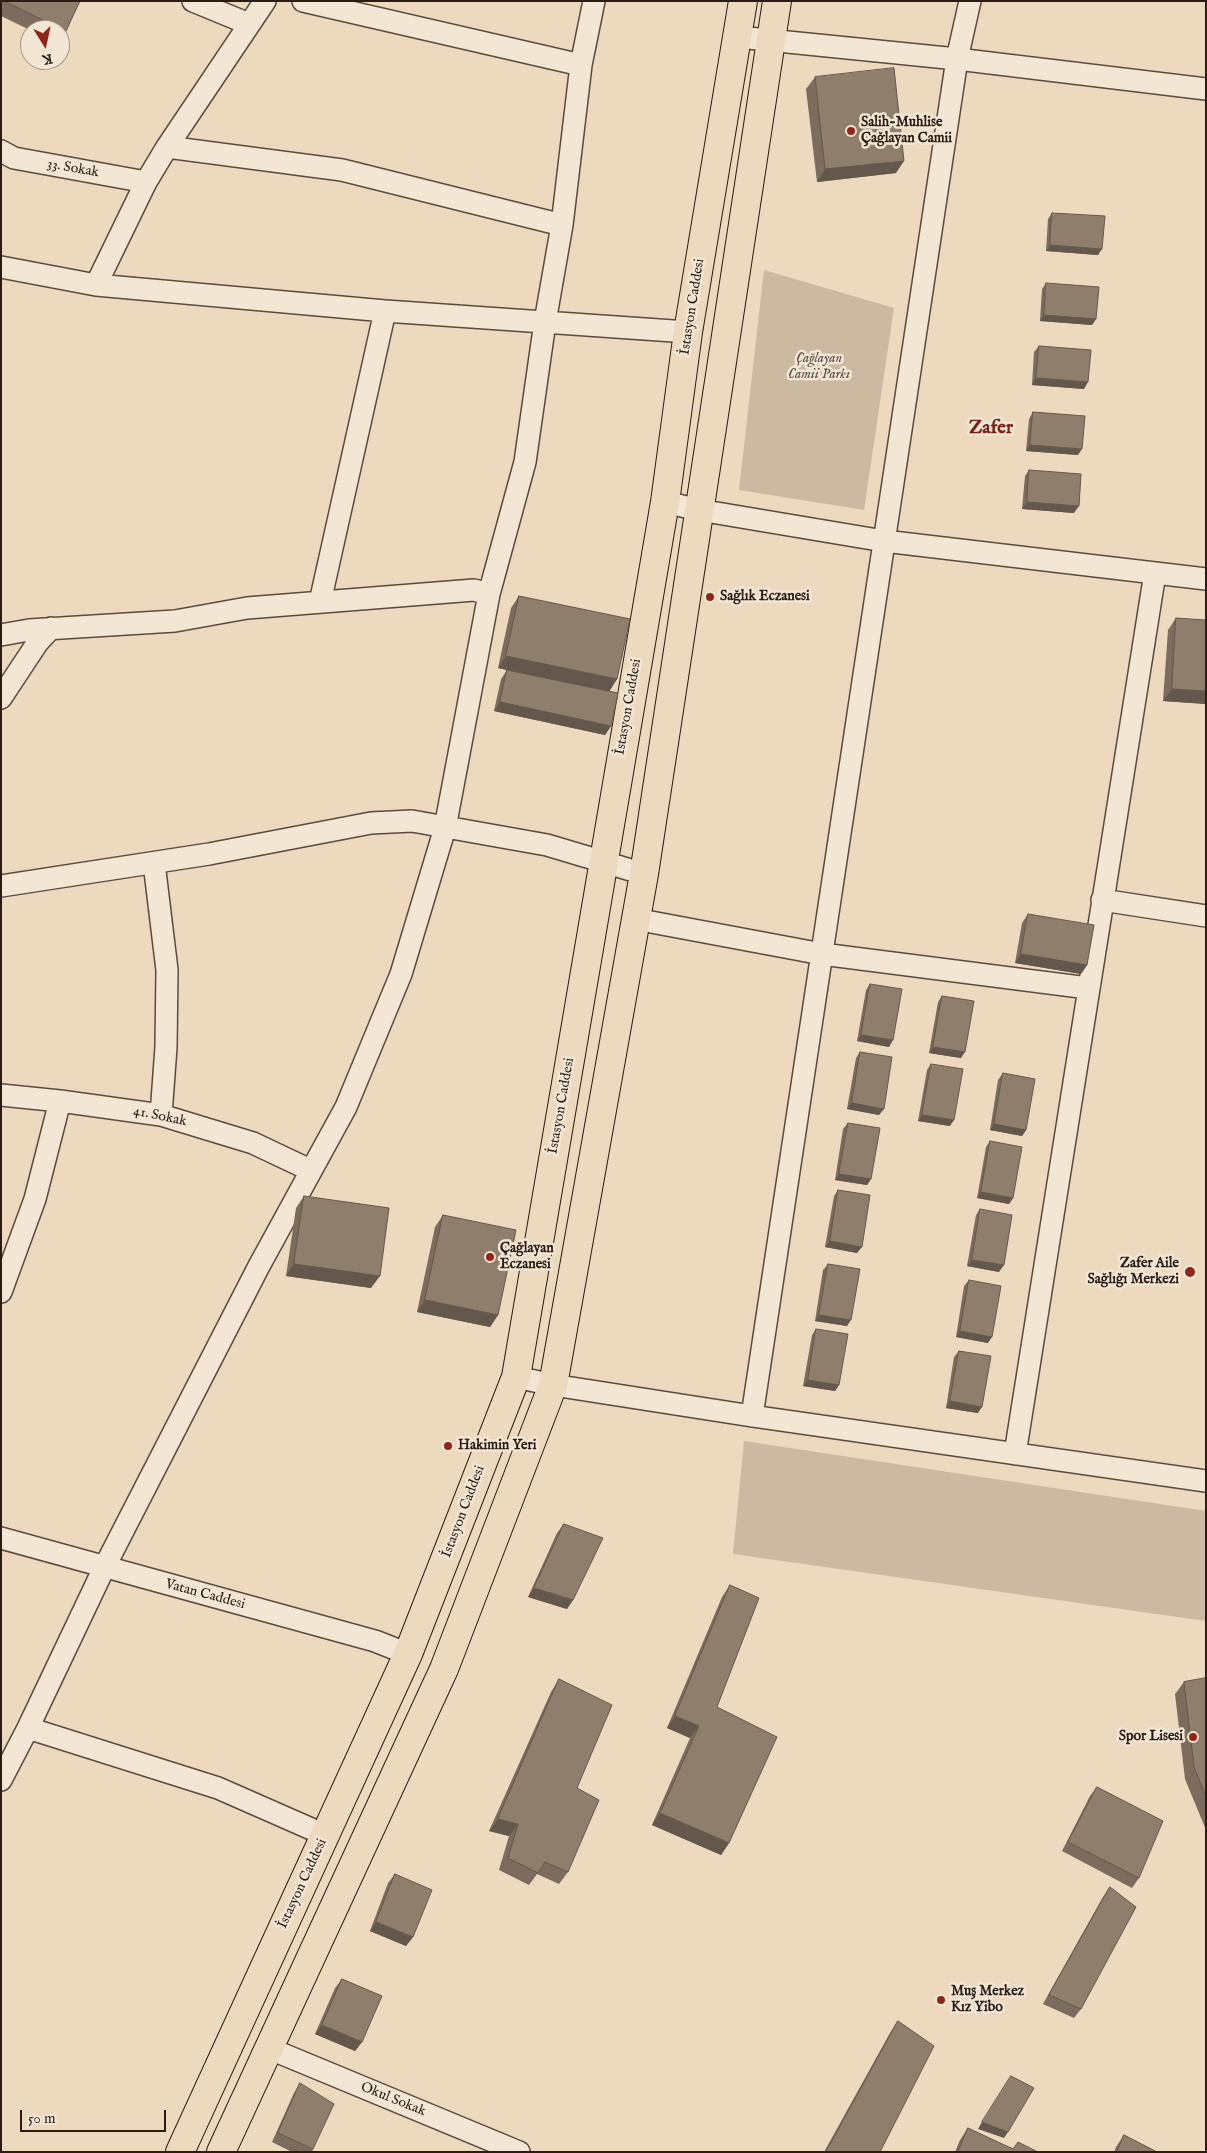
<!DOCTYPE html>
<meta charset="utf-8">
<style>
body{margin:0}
#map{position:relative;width:1207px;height:2153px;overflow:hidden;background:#edd9be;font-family:"IM FELL English",serif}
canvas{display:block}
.frame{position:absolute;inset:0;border:2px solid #2a1c13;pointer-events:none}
.north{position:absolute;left:20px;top:20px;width:50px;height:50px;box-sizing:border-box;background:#f3e6d5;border:1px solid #a39587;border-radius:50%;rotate:170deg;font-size:14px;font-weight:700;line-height:20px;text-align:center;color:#2a1c13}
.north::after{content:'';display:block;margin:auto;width:18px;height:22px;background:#8f2418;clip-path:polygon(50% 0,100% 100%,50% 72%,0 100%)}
.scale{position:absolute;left:20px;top:2110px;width:146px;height:22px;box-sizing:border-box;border:2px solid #2a1c13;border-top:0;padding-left:6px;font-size:15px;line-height:18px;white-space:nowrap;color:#2a1c13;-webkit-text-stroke:4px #f3e6d5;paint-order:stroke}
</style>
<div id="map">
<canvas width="1207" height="2153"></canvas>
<div class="frame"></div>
<div class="north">K</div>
<div class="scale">50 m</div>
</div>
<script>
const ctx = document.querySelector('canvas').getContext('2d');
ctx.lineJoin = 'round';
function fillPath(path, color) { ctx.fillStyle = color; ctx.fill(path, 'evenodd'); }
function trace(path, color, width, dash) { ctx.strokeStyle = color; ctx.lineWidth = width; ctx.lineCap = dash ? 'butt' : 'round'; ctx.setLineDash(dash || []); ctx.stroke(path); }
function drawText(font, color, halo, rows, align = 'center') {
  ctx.font = font + ' "IM FELL English",serif'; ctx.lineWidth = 5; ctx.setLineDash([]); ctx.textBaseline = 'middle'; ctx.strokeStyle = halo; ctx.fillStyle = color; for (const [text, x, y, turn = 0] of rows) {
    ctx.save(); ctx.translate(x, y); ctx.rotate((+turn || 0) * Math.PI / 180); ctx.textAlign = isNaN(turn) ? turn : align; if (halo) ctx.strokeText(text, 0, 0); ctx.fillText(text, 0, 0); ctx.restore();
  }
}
fillPath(new Path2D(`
 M764,270L894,308L864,510L739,490Z
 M744,1441L1206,1511V1621L733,1554Z`), '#ccb9a1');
const minor = new Path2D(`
 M193,1L249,24
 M303,1L581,65
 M738,37L957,59L1206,89
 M167,147L342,170L562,225
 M1,151L14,158L146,182
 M1,267L96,285L385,311L688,332
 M96,285L146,182L167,147L265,1
 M665,502L699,510L884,541L1206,579
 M320,602L385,311
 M1,635L29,630L175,621L247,608L474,590L489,594
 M1,698L38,642L51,628
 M154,863L167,970L166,1047L161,1115
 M1,886L209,854L371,823L412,821L547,845L644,874
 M1102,900L1206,916
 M635,919L822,954L1088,988
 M1,1095L60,1101L161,1115L253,1143L310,1170
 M1,1292L35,1199L60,1101
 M516,1377L553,1385L752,1416L1206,1481
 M752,1416L957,59L970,1
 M1015,1454L1155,573
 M1,1538L375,1641L408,1654
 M28,1728L218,1788L325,1835
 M1,1780L28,1728L104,1568L259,1266L346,1107L401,974L445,828L489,594L525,462L545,322L562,225L581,65L594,1
 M268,2048L519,2152`);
const major = new Path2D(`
 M180,2152L408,1654L516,1377L665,502L688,332L743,1
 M221,2152L444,1669L553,1385L644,874L777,1`);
trace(minor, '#5b4b3e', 24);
trace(major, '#2a1c13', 30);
trace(minor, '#f3e6d5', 21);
trace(major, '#edd9be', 28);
fillPath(new Path2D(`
 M1,1H80L66,31L60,39V30H30L1,16Z
 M815,77L896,173L817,182L806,89Z
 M1052,213L1098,255L1046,251L1048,219Z
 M1046,283L1096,319L1092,325L1040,321L1042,289Z
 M1039,346L1084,389L1032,385L1034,352Z
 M1033,412L1078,455L1026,451L1029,419Z
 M1029,470L1074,513L1022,509L1025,476Z
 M519,596L617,679L609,691L611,726L605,735L494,711L501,679L507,670L498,668L511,608Z
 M1176,618L1206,704L1163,701L1168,630Z
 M1028,914L1087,965L1081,974L1015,963L1022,923Z
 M870,984L889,1047L857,1041L866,990Z
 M942,996L961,1058L929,1053L938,1002Z
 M860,1052L879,1115L847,1109L856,1058Z
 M931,1064L950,1126L918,1121L927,1070Z
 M1003,1073L1026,1130L1022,1136L990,1130L998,1080Z
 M848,1123L871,1179L867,1185L835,1180L843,1129Z
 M990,1141L1013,1198L1009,1204L977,1198L986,1147Z
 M838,1190L857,1253L825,1247L834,1196Z
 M304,1196L371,1288L286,1276L296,1208Z
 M980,1209L999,1272L967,1266L976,1215Z
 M443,1215L498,1315L490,1327L417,1312L435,1227Z
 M828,1264L847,1326L815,1321L823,1270Z
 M969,1280L988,1343L956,1337L964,1286Z
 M816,1329L839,1385L835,1391L803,1386L812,1335Z
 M959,1351L978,1413L946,1408L954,1357Z
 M564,1524L573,1600L567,1609L528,1597L557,1533Z
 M730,1585L717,1707L729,1843L721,1855L652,1825L690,1738L667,1728L722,1597Z
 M1206,1678V1830L1185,1779L1175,1694L1184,1682Z
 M559,1679L577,1788L568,1872L559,1884L537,1874L529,1885L499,1870L509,1836L489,1831L551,1692Z
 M1097,1787L1139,1878L1132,1888L1062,1851L1090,1796Z
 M395,1874L413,1937L406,1946L370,1931L388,1883Z
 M1110,1887L1081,2009L1074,2018L1043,2004L1103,1897Z
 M342,1979L362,2042L355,2051L315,2034L335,1988Z
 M898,2021L880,2152H824L890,2033Z
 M300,2083L313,2149L312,2152H292L272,2142L294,2093Z
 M968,2128L1013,2149L1038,2152H955L960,2140Z
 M1124,2135L1157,2152H1114L1116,2147Z`), '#7b6c5d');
fillPath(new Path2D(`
 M904,161L896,173L817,182L825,169Z
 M1050,245L1102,249L1098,255L1046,251Z
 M1044,315L1096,319L1092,325L1040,321Z
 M1036,378L1088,382L1084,389L1032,385Z
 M1030,445L1082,449L1078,455L1026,451Z
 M1027,502L1079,506L1074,513L1022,509Z
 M506,656L617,679L609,692L498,668Z
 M1172,689L1206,691V704L1163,701Z
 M500,702L611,726L605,735L494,711Z
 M1021,954L1087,965L1081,974L1015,963Z
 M861,1035L893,1040L889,1047L857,1041Z
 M933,1047L965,1052L961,1058L929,1053Z
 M852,1103L884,1109L879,1115L847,1109Z
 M922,1115L954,1120L950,1126L918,1121Z
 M994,1124L1026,1130L1022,1136L990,1130Z
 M839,1174L871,1179L867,1185L835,1180Z
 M981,1192L1013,1198L1009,1204L977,1198Z
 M830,1241L862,1247L857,1253L825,1247Z
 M972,1260L1004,1265L999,1272L967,1266Z
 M294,1264L380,1276L371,1288L286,1276Z
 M425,1300L498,1315L490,1327L417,1312Z
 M819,1315L851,1320L847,1326L815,1321Z
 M960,1331L992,1337L988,1343L956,1337Z
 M808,1380L839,1385L835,1391L803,1386Z
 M950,1401L982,1407L978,1413L946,1408Z
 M534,1588L573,1600L567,1609L528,1597Z
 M675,1716L699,1726L690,1738L667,1728Z
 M660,1813L729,1843L721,1855L652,1825Z
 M498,1819L518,1824L509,1836L489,1831Z
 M376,1922L413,1937L406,1946L370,1931Z
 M322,2025L362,2042L355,2051L315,2034Z
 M982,2122L1008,2132L1004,2138L978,2129Z`), '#64584c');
const building = new Path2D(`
 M4,1H80L66,31Z
 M894,68L904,161L825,169L815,77Z
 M1052,213L1105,216L1102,249L1050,245Z
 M1046,283L1099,287L1096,319L1044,315Z
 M1039,346L1091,350L1088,382L1036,378Z
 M1033,412L1085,416L1082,449L1030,445Z
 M1029,470L1081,474L1079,506L1027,502Z
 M519,596L630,619L617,679L506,656Z
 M1176,618L1206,620V691L1172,689Z
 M507,670L618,693L611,726L500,702Z
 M1028,914L1094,925L1087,965L1021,954Z
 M870,984L902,989L893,1040L861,1035Z
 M942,996L974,1001L965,1052L933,1047Z
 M860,1052L892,1057L884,1109L852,1103Z
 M931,1064L963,1069L954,1120L922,1115Z
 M1003,1073L1035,1079L1026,1130L994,1124Z
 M848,1123L880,1128L871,1179L839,1174Z
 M990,1141L1022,1147L1013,1198L981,1192Z
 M838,1190L870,1195L862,1247L830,1241Z
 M304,1196L389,1208L380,1276L294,1264Z
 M980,1209L1012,1215L1004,1265L972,1260Z
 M443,1215L516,1230L498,1315L425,1300Z
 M828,1264L860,1269L851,1320L819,1315Z
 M969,1280L1001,1286L992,1337L960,1331Z
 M816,1329L848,1334L839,1385L808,1380Z
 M959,1351L991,1356L982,1407L950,1401Z
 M564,1524L603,1538L573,1600L534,1588Z
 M730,1585L759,1598L717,1707L777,1737L729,1843L660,1813L699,1726L675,1716Z
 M1206,1678V1797L1194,1767L1184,1682Z
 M559,1679L612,1705L577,1788L599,1800L568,1872L545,1862L538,1873L508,1858L518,1824L498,1819Z
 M1097,1787L1163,1821L1139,1878L1068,1842Z
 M395,1874L432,1890L413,1937L376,1922Z
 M1110,1887L1136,1907L1081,2009L1049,1995Z
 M342,1979L382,1996L362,2042L322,2025Z
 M898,2021L934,2046L880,2152H826Z
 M1011,2076L1034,2088L1008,2132L982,2122Z
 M300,2083L334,2104L313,2149L278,2133Z
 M968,2128L1013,2149L1018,2142L1038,2152H958Z
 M1124,2135L1157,2152H1117Z`);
fillPath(building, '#8f7e6c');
trace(building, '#64584c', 1);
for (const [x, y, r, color] of [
 [851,131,5,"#8f2418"],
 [710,597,5,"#8f2418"],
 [490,1257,5,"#8f2418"],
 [1190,1272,6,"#8f2418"],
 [448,1446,5,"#8f2418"],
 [1193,1737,5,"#8f2418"],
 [941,2000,5,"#8f2418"]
]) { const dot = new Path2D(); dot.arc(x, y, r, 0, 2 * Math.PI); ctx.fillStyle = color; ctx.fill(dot); trace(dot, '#f3e6d5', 2); }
drawText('bold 14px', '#2a1c13', '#f3e6d5', [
 ["Salih-Muhlise",861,123],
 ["Çağlayan Camii",861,139],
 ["Sağlık Eczanesi",720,597],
 ["Çağlayan",500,1249],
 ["Eczanesi",500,1265],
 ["Zafer Aile",1179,1264,"right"],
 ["Sağlığı Merkezi",1179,1280,"right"],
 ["Hakimin Yeri",458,1446],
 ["Spor Lisesi",1183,1737,"right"],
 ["Muş Merkez",951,1992],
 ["Kız Yibo",951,2008]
], 'left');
drawText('14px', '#2a1c13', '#f3e6d5', [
 ["33. Sokak",73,169,10],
 ["İstasyon Caddesi",693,307,-81],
 ["İstasyon Caddesi",629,707,-80],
 ["İstasyon Caddesi",562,1106,-80],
 ["41. Sokak",160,1117,12],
 ["İstasyon Caddesi",464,1512,-69],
 ["Vatan Caddesi",205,1595,15],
 ["İstasyon Caddesi",303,1884,-65],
 ["Okul Sokak",393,2100,22]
]);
drawText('italic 14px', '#5b4b3e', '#f3e6d5', [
 ["Çağlayan",819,359],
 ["Camii Parkı",819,375]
]);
drawText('bold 19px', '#7a1f14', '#f3e6d5', [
 ["Zafer",991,429]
]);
</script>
